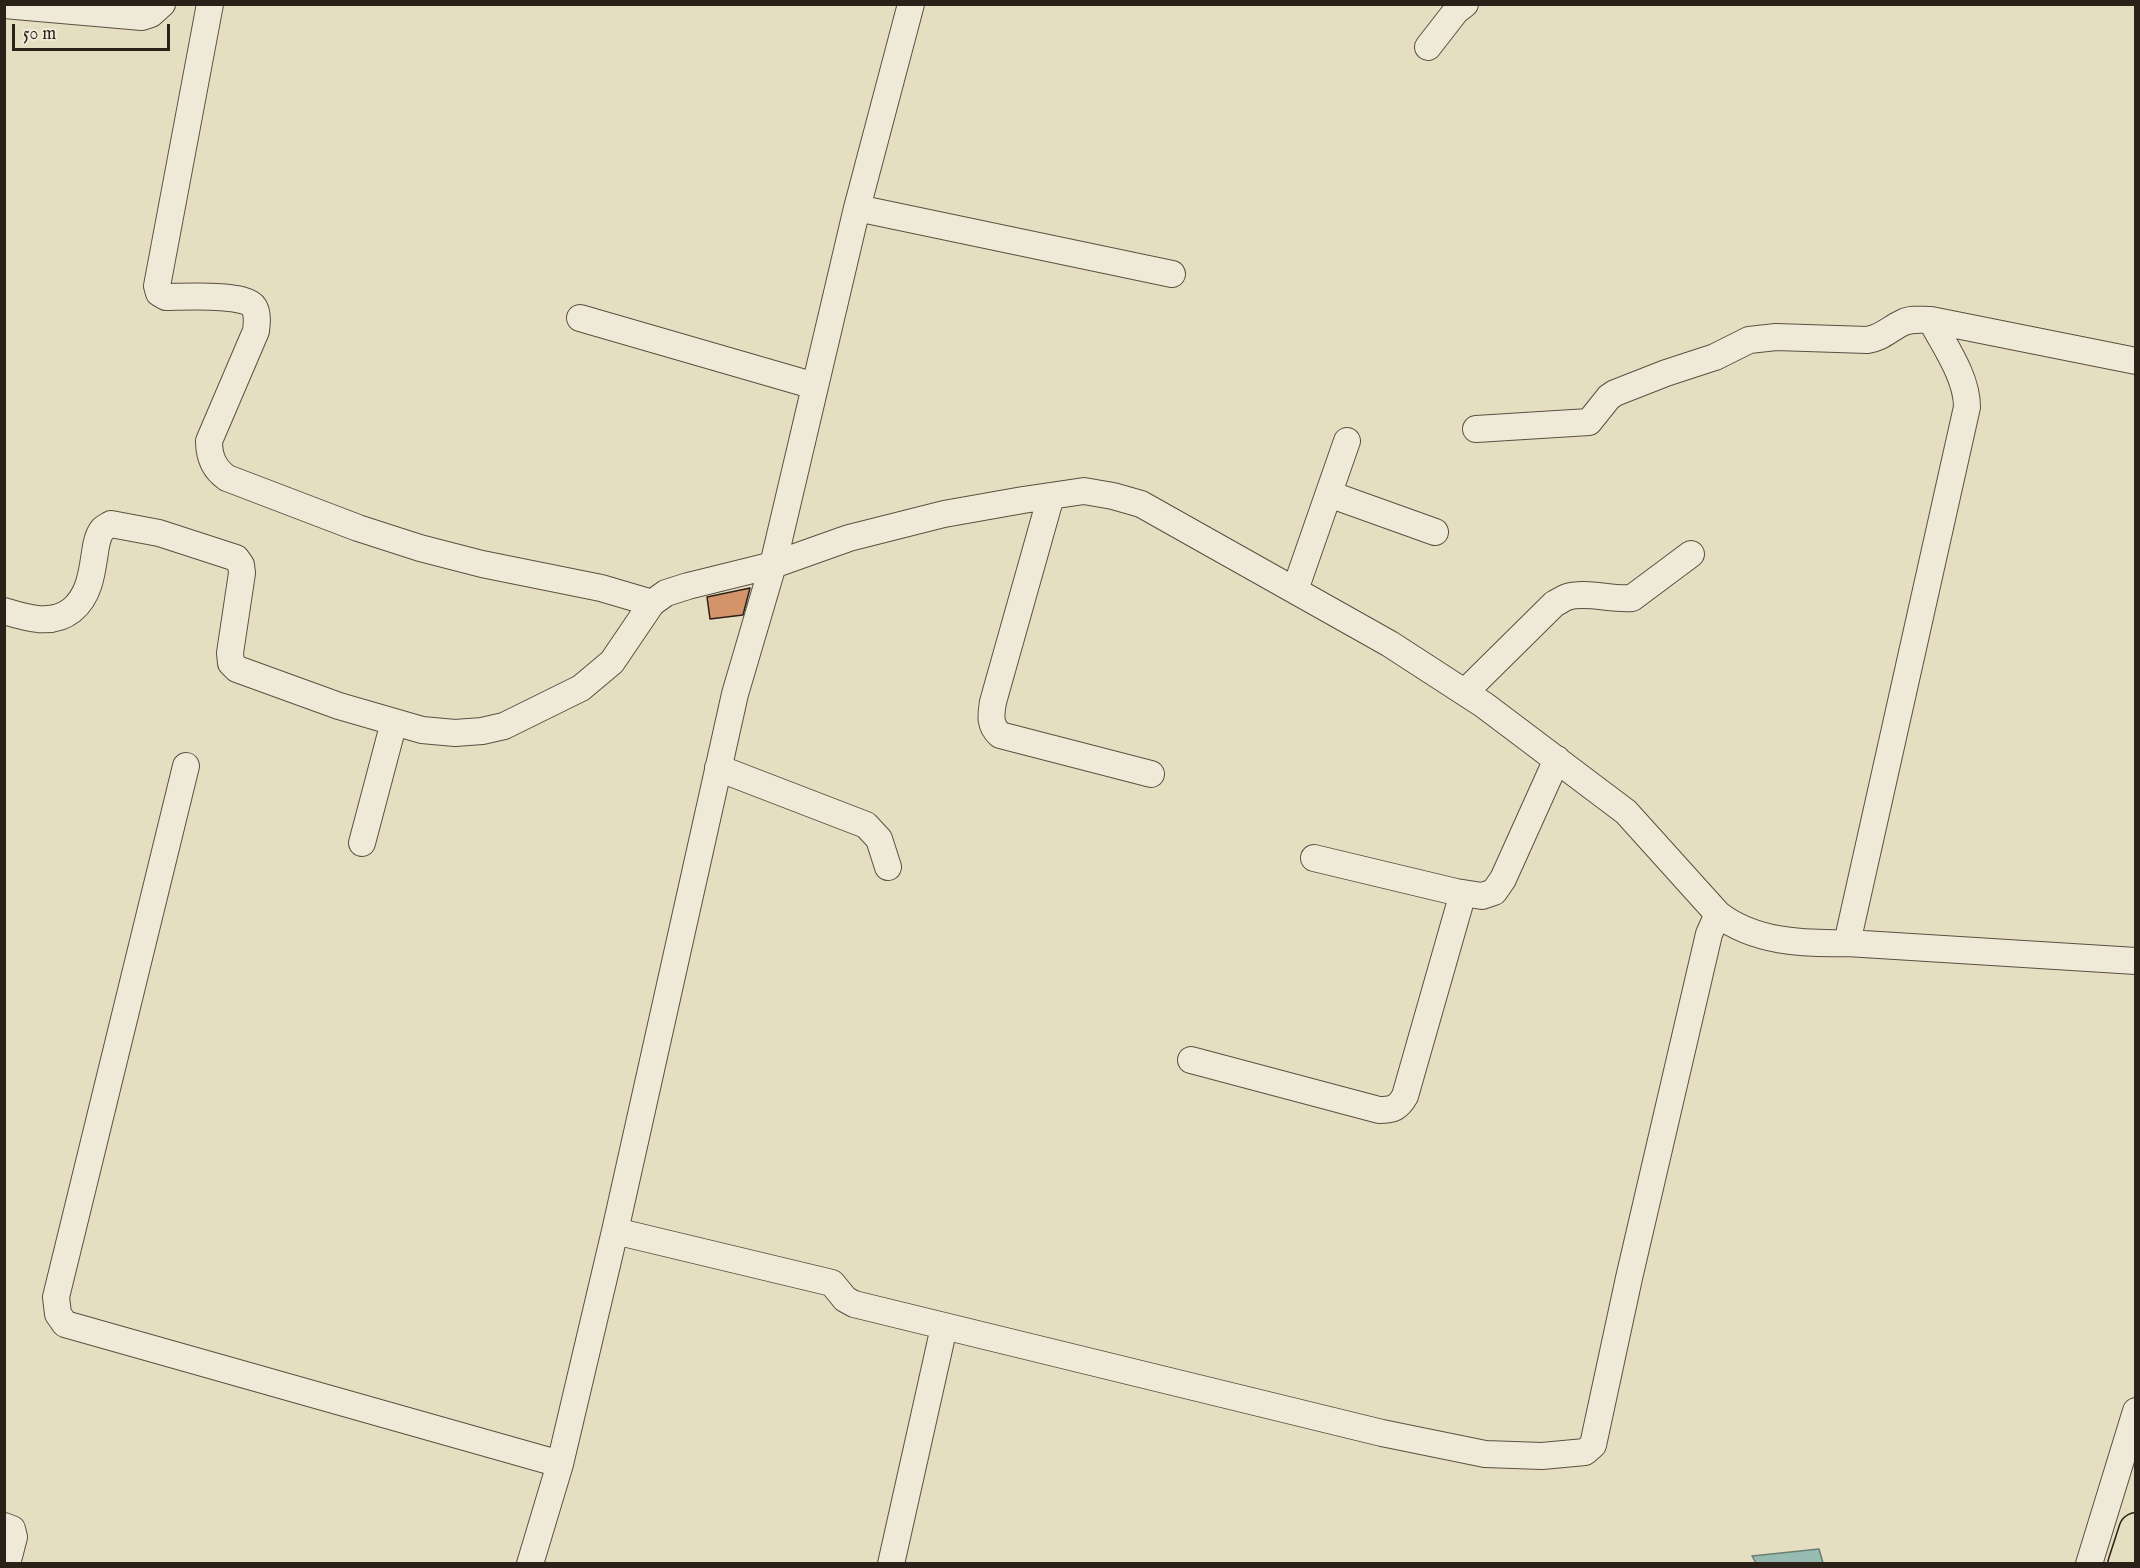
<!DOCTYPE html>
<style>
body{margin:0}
#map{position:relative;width:2140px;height:1568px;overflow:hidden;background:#e6dec1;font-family:"IM FELL English",serif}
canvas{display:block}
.frame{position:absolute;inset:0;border:6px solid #2b2118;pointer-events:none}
.scale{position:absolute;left:12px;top:24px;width:158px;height:27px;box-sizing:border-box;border:3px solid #2b2118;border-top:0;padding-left:8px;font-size:18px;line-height:21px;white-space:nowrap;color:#2b2118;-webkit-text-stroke:4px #efead7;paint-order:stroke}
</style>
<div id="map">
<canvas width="2140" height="1568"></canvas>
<div class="frame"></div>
<div class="scale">50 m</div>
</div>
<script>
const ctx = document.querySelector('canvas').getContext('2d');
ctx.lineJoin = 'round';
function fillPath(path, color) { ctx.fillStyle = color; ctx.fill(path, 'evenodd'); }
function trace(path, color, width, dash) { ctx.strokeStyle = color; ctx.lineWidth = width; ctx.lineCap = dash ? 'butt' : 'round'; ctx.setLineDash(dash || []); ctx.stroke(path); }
const water = new Path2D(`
 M1819,1549L1823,1563H1756L1752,1556Z`);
fillPath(water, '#96bcb1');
trace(water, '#6b7e74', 1.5);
const building = new Path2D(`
 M750,588L743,615L710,619L707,597Z`);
fillPath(building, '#d3946a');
trace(building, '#2b2118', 1.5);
const minor = new Path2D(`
 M210,4L157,286L159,293L166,297C182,297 246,293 254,307C258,314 257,323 256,331L209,441C209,457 214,469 227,478L358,528L420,548L482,564L601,588L652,603
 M4,5L142,17L151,14L162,4
 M1428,47L1456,11L1465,4
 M857,208L1172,274
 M580,318L815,386
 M1476,429L1589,422L1609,397L1615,393L1666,373L1715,357L1749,340L1776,337L1867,340C1882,338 1889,329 1902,323C1911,318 1922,320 1931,320L2136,361
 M1329,494L1435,532
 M1051,496L993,702C991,715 989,725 1000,735L1151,774
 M1295,590L1347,441
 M4,611C27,618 52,626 72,610C91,594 92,570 96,546C97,541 99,533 103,529C105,527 108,526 111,524L159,533L236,558L241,565L242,573L230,653L231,663L237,669L339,706L422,730L455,733L482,731L504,726L581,688L612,662L652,603L666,593L688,586L773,565L849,538L944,514L1023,500L1084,491L1113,496L1141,504L1390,644L1484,705L1626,812L1718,914C1754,942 1803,944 1847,943L2136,961
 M1465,692L1554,604C1558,602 1562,599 1567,597C1585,591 1612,600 1632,598L1691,554
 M186,766L56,1297L58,1314L65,1324L560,1464
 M718,768L866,825L879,839L888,867
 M362,843L394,722
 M1314,858L1456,892L1482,896L1494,892L1503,879L1557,759
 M1847,943L1967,407C1967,377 1945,347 1931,320
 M1191,1060L1379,1110C1393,1110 1398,1108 1405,1096L1463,893
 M615,1231L832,1283L845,1299L854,1304L1382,1433L1485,1454L1542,1456L1585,1452L1593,1445L1629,1278L1709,934L1718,914
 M4,1526L12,1529L14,1537L7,1564
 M530,1564L560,1464L615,1231L735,694L773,565L857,208L911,4
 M891,1564L944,1327
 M2089,1564L2136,1411`);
const highway = new Path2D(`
 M2125,1564L2136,1530`);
trace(minor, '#5a5042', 28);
trace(highway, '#2b2118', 36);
trace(minor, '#efead7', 26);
trace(highway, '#e6dec1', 33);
</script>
